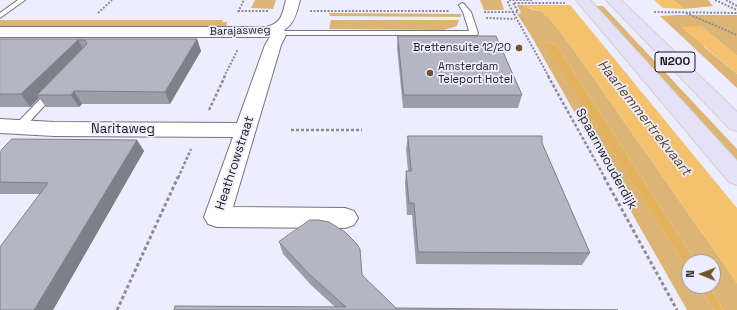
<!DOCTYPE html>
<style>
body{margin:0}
#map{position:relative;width:737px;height:310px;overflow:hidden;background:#eeedfd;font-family:"Space Grotesk",sans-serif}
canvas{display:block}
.north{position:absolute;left:681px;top:254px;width:40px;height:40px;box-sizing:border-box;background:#eeedfd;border:1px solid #9a99a5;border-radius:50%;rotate:271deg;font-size:11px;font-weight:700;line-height:16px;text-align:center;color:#1c1b21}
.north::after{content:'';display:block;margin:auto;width:14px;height:18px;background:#6f5426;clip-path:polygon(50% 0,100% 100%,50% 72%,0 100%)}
</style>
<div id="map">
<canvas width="737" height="310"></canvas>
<div class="north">N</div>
</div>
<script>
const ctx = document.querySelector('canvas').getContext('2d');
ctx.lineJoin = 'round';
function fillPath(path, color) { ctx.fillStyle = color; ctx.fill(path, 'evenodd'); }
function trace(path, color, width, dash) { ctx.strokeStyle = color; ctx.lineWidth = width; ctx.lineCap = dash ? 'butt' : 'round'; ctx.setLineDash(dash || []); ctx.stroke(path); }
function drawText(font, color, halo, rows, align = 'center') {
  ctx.font = font + ' "Space Grotesk",sans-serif'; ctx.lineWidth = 3.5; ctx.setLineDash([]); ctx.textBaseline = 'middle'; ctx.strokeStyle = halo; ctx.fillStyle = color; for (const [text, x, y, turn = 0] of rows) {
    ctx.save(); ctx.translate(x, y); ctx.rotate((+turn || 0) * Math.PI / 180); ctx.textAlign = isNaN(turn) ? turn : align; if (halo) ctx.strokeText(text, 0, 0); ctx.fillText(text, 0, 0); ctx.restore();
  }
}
fillPath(new Path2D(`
 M255,0H276L273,9L251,8Z
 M480,0H501L504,10H484Z
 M673,0H708L713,6L684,9Z
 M522,4L530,9L541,11L551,20L574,50L737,283V310H723L710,286H713V262H696L556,44L544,42L689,272V286H698L714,310H687L530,34L517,14L521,13L517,5Z
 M596,6H603L737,149V162Z
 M329,13L461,14V17L330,16Z
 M677,15H737V56L701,26L704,47L737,74V88L660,16Z
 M0,20H223L222,22H227L226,27H0Z
 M331,20H459L457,26L444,30L329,29Z`), '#dcb475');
fillPath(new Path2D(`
 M543,42L556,44L696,262H689V272Z
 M698,286H710L723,310H714Z`), '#e3b25e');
fillPath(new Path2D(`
 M520,0H566L737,208V283L574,50L551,20L541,11L524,7Z
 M654,0H673L684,9L663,8Z
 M701,26L737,56V74L681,27Z`), '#f4c16e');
fillPath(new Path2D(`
 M518,0H569L573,5H520Z`), '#eeedfd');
const lane = new Path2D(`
 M18,0H25L0,18V13Z
 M462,3L464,4L471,12L478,33L477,35H279L275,33V29L279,27H282L283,31H469L463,12L459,5Z
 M52,89L57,92L55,94L24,128H16L15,126L16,124L49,90Z`);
const street = new Path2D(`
 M279,28L284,30L287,33L281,45L233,207L345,208L354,211L358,218L354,225L345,228L217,227L208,224L204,217L233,137L54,136L0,133V119L54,122L237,123L265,45L274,30Z`);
const secondary = new Path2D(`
 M286,0H300C294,24 291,30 266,37H0V27H266C282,23 282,15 286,0Z`);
const primary = new Path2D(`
 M576,0H590L737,161V185L729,182Z
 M606,0H621L737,112V131L730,129Z`);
trace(lane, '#747381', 2);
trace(street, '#747381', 2);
trace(secondary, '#747381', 2);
trace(primary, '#d2d1d3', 2);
trace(new Path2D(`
 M532,0H511L508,1V3L549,77
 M715,0L737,10
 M726,0L737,6
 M238,11H269
 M310,11H449
 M238,12L244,0
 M484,12H518L513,3H565
 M654,12L737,13
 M98,13L112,0
 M686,13L737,35
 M486,18L515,19
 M224,77L238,49`), '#8d8c97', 2, [2, 1.5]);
trace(new Path2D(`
 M548,76L605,178
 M209,110L225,76
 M291,130H362
 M178,178L191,149`), '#8d8c97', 2.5, [3, 2]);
trace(new Path2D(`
 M604,177L677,310
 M117,310L178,177`), '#8d8c97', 3, [3.5, 2.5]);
fillPath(lane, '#fff');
fillPath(street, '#fff');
fillPath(secondary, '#fff');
fillPath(primary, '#e5e2f8');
fillPath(new Path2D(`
 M398,36L522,95L518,108H403L397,48Z
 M0,39H197L201,51L170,104H82L79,107H46L39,98L30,107H0Z
 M408,136L542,143L590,253L582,265L416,264L412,215H407L405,183L406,171H408L406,149Z
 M137,140L144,151L53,310H0L39,194H0V152Z
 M279,242L362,275L396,308L335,307L311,285L283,254Z`), '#9d9ca9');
fillPath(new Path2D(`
 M197,39L201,51L170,104L165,92Z
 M78,40L85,52L37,95L39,98L30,107L21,94Z
 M74,91L82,104L79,107L71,95Z
 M137,140L144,151L53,310H34Z`), '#7f7f89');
const building = new Path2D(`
 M398,36H496L522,95H404Z
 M0,39H197L165,92L74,91L71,95H37L87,44L85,40H78L21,94H0Z
 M408,136H542V143L590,253L418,252L414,203H409L406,171H411Z
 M12,139L137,140L34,310H0V247L48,183L0,182V152Z
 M310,220H319L329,222L345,232L356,243L360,249L362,275L396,308L618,310H174L175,306L346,307L309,274L279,242Z`);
fillPath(building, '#b6b5c4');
trace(building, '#7f7f89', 1);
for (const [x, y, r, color] of [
 [519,48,4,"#6f5426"],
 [430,73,4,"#6f5426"]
]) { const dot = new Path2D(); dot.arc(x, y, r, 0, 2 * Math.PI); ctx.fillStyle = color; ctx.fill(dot); trace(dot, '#eeedfd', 1.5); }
drawText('11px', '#1c1b21', '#eeedfd', [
 ["Barajasweg",240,31,-2]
]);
drawText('11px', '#1c1b21', '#eeedfd', [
 ["Brettensuite 12/20",511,48],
 ["Amsterdam",438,67,"left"],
 ["Teleport Hotel",438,80,"left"]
], 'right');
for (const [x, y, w] of [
 [675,62,40]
]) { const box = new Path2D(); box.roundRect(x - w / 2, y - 10, w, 20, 3); ctx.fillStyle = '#eeedfd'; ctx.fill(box); trace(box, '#1c1b21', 1); }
drawText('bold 12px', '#1c1b21', null, [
 ["N200",675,62]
]);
drawText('13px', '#1c1b21', '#eeedfd', [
 ["Naritaweg",123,129],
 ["Spaarnwouderdijk",606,159,61],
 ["Heathrowstraat",235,163,-72]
]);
drawText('italic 14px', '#5b4622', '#eeedfd', [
 ["Haarlemmertrekvaart",644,118,52]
]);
</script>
